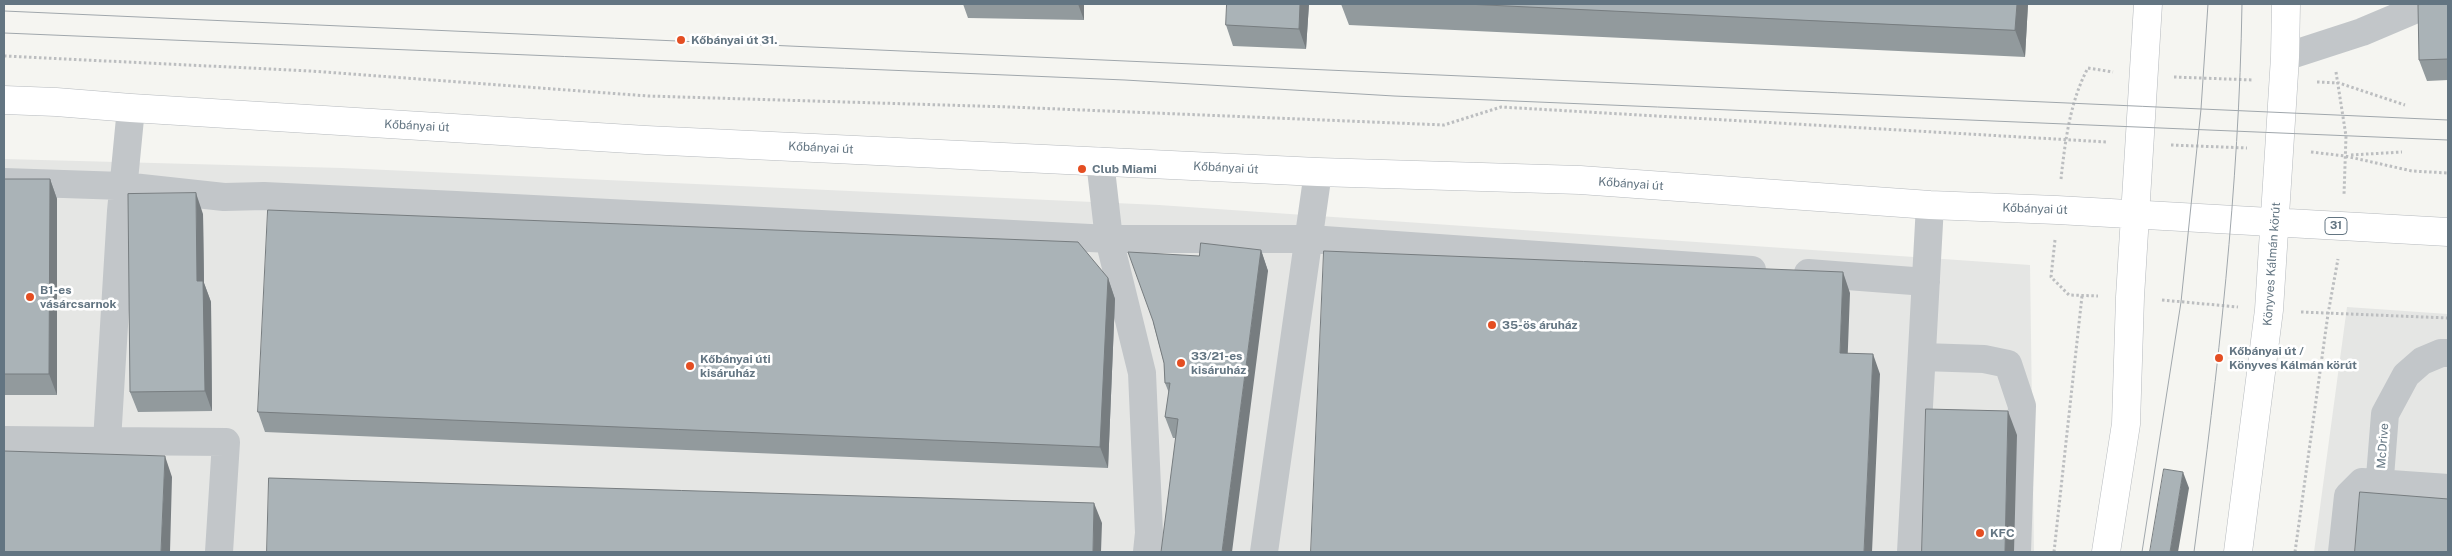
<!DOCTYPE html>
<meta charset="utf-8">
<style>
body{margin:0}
#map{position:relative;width:2452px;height:556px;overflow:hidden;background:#f5f5f1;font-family:"Public Sans",sans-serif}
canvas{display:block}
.frame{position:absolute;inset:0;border:5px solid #637582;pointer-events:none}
</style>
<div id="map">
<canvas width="2452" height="556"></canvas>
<div class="frame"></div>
</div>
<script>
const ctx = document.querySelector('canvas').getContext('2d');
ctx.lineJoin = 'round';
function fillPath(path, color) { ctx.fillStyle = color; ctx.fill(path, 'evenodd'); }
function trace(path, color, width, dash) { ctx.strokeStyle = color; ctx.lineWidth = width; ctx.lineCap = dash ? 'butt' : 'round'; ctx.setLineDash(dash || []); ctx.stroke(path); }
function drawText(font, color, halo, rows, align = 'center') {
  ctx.font = font + ' "Public Sans",sans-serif'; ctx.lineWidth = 5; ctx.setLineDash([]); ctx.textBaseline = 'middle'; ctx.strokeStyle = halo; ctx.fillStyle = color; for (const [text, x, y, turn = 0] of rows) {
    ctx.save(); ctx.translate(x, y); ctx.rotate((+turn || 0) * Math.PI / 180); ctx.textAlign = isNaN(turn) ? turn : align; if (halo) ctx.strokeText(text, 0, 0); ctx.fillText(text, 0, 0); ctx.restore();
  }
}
fillPath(new Path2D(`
 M4,159L342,168L1159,205L2030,265L2034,552H4Z
 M2347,307L2448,314V552H2314Z`), '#e5e6e4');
const major = new Path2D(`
 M4,100L56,102L131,108L646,140L1318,172L1580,180L1930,205L2057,210L2448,232
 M2106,552L2126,424L2130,297L2148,4
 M2238,552L2269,310L2285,57L2286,4`);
trace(major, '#b5b9bd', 29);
trace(new Path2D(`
 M4,56L311,71L648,96L1010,107L1444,125L1501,107L2107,142
 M2336,72L2346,136L2344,195
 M2174,77L2253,80
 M2317,82L2339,83L2405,105
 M2171,145L2247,148
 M2311,152L2345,156L2412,171L2448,173
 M2351,155L2402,152
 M2061,179C2065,142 2070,101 2088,68L2113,72
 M2055,240L2051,277L2069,295L2098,296
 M2162,300L2238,307
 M2301,312L2448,318
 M2054,552L2082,296
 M2295,552L2328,314L2338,259`), '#bcbec0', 3, [2.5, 2.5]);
trace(new Path2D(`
 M2285,57L2362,32L2428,4
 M1100,161L1109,239L1142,373L1149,533L1147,552
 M4,182L123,186L224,197L264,196L456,205L1109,239H1310L1752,270
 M1808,273L1926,282
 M1922,357L1984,359L2008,364L2022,406L2017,552
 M4,440L107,441L121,211L131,108
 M107,441L226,442L219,552
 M2378,502L2385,414L2406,375L2422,361L2441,353H2448
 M1264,552L1318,172
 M1911,552L1930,205
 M2342,552L2348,496L2362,482L2448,488`), '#c2c6c9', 28);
trace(major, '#fff', 28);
trace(new Path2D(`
 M4,11L2448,120
 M4,33L1125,80L1394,96L2448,140
 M2142,552L2181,302L2201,109L2208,4
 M2194,552C2218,370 2239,188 2242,4`), '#a0a7ac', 1);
fillPath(new Path2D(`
 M963,4H1084V20L968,18Z
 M1227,4H1309L1306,49L1233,46L1226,25Z
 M1341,4H2028L2025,57L1349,25Z
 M2448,4V80L2427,81L2419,60Z
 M4,179H50L57,199V395H4Z
 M203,214L204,283L211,302L212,411L138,412L130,392Z
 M1261,250L1268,271L1175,438H1173L1165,417L1169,393L1165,383L1164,363L1153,322L1199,256Z
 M1108,278L1115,299L1108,468L265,432L258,412Z`), '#929a9d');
fillPath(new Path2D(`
 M1078,4H1084V20Z
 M1300,4H1309L1306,49L1299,29Z
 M2017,4H2028L2025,57L2015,30Z
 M50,179L57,199V395L49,374Z
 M196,193L203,214L204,283L211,302L212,411L205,391L197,281Z
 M1261,250L1268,271L1232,552H1222Z
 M1843,272L1850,293L1847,373L1840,353Z
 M1108,278L1115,299L1108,468L1100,447Z
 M1873,354L1880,374L1872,552H1864Z
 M2008,411L2017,435L2014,552H2005Z
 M165,456L172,477L170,552H161Z
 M2183,472L2189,488L2178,552H2170Z
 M1094,503L1102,523L1101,552H1093Z`), '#777d80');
const building = new Path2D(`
 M1227,4H1300L1299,29L1226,25Z
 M1466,4H2017L2015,30Z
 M2448,4V59L2419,60L2418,5Z
 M4,179H50L49,374H4Z
 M196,193L197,281H203L205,391L130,392L128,194Z
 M268,210L1078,242L1108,278L1100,447L258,412Z
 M1201,243L1261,250L1222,552H1161L1178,419L1165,417L1170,383H1165L1164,363L1153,321L1128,252L1199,256Z
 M1324,251L1843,272L1840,353L1873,354L1864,552H1311Z
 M1926,409L2008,411L2005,552H1922Z
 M4,451L165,456L161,552H4Z
 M2164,469L2183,472L2170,552H2150Z
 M269,478L1094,503L1093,552H267Z
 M2360,492L2448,499V552H2355Z`);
fillPath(building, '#aab3b7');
trace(building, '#777d80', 1);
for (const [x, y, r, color] of [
 [681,40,5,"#e44e22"],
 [1082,169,5,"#e44e22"],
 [30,297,5,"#e44e22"],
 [1492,325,5,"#e44e22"],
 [2219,358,5,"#e44e22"],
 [1181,363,5,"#e44e22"],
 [690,366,5,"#e44e22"],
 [1980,533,5,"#e44e22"]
]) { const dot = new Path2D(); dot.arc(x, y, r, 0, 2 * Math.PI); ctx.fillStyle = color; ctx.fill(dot); trace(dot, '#fff', 2); }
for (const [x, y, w] of [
 [2336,226,22]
]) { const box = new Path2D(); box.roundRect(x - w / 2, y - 8.5, w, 17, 4); ctx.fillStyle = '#fff'; ctx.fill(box); trace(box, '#637582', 1); }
drawText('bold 11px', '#637582', null, [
 ["31",2336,226]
]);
drawText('bold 12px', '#637582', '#fff', [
 ["Kőbányai út 31.",691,40],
 ["Club Miami",1092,169],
 ["B1-es",40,290],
 ["vásárcsarnok",40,304],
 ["35-ös áruház",1502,325],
 ["Kőbányai út /",2229,351],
 ["Könyves Kálmán körút",2229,365],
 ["33/21-es",1191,356],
 ["kisáruház",1191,370],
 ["Kőbányai úti",700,359],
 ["kisáruház",700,373],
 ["KFC",1990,533]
], 'left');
drawText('12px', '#637582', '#fff', [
 ["Kőbányai út",417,126,3],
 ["Kőbányai út",821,148,3],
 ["Kőbányai út",1226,168,3],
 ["Kőbányai út",1631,184,4],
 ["Kőbányai út",2035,209,2],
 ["Könyves Kálmán körút",2272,264,-86],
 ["McDrive",2383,446,-86]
]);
</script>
